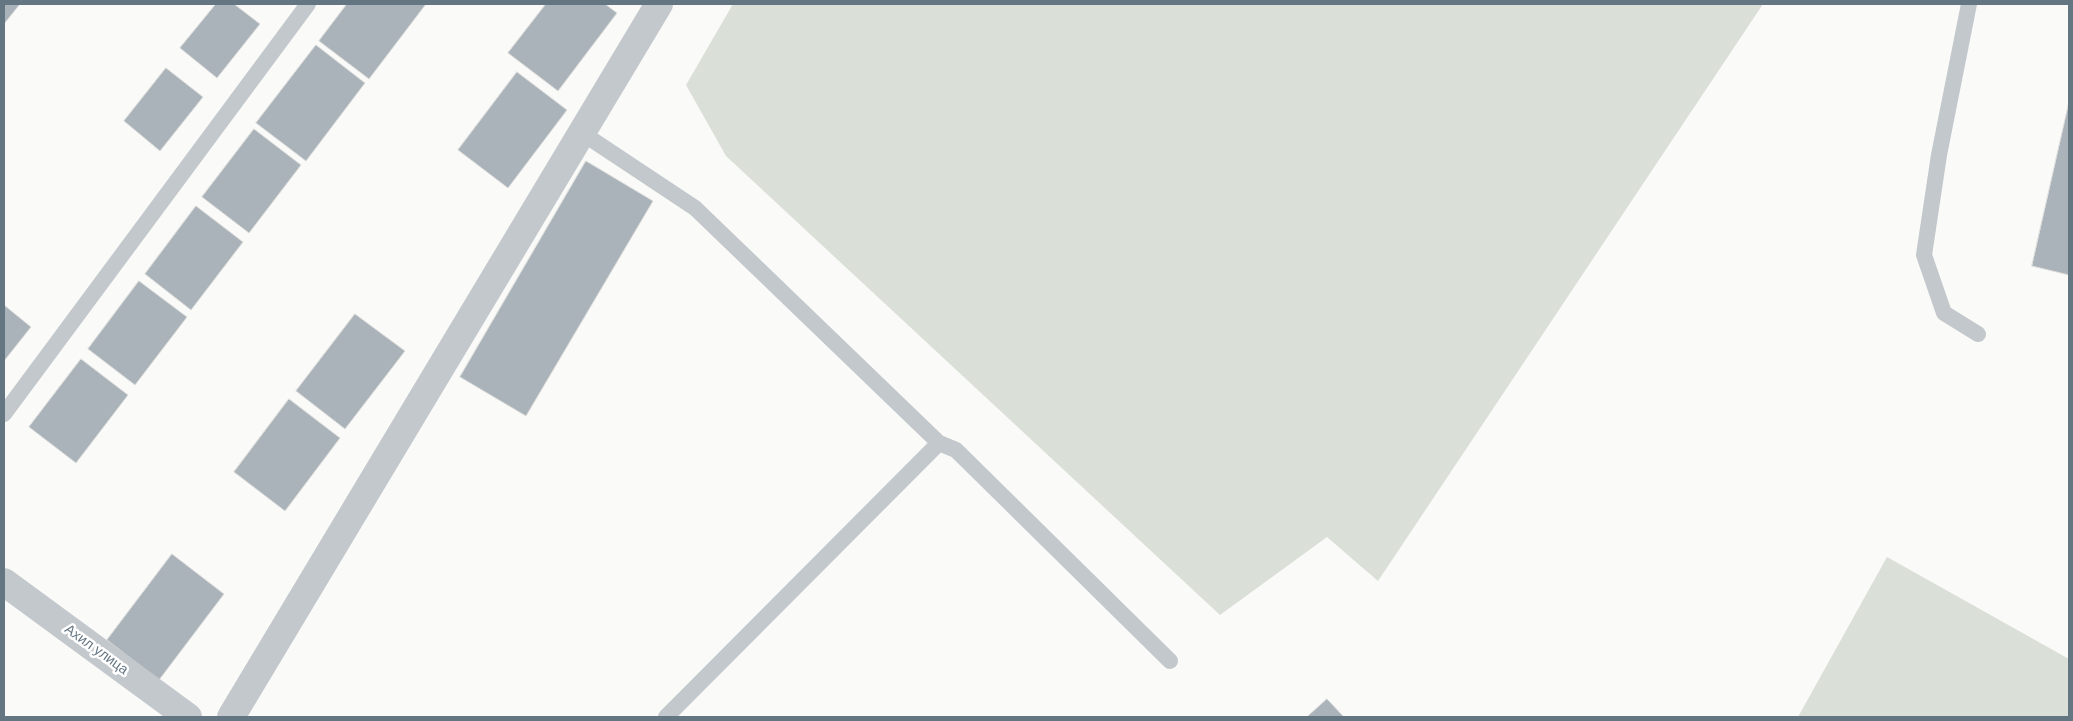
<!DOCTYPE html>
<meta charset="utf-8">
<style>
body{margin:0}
#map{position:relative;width:2073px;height:721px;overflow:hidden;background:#fafaf8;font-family:Poppins,sans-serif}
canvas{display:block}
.frame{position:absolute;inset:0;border:5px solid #657683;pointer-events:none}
</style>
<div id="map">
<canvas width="2073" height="721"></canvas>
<div class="frame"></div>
</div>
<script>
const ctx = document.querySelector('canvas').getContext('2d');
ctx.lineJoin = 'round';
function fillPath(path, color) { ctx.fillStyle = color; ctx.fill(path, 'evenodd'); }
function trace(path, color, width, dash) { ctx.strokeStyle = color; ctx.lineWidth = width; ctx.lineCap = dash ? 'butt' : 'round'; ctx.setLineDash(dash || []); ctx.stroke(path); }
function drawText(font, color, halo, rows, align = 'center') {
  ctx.font = font + ' Poppins,sans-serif'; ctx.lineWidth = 5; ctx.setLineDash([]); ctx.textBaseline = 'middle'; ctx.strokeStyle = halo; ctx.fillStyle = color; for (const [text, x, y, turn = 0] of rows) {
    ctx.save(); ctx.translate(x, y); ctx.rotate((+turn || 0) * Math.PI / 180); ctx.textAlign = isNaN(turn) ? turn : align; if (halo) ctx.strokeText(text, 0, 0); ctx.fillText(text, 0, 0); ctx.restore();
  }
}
fillPath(new Path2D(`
 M733,4H1763L1378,581L1327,537L1220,615L726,156L686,85Z
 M1887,557L2069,659V717H1798Z`), '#dadfd7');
const building = new Path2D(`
 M4,4H20L4,24Z
 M216,4H234L260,24L217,78L180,48Z
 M347,4H426L369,79L319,41Z
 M546,4H605L617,13L558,91L508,53Z
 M316,45L365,83L306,161L256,123Z
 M166,68L203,97L160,151L124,121Z
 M517,72L567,110L508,188L458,150Z
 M2069,102V275L2032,266Z
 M254,129L301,165L249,233L202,197Z
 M586,161L653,201L526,416L460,377Z
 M196,206L243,242L191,310L145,274Z
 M139,281L187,317L135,385L88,349Z
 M4,305L31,327L4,361Z
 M355,314L405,351L345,429L296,391Z
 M81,359L128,395L76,463L29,427Z
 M289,399L340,438L285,511L234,472Z
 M172,554L224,594L159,680L107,640Z
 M1327,699L1344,717H1307Z`);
fillPath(building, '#aab3b9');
trace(building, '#dcdcda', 1);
trace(new Path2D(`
 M1969,4L1939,155L1924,255L1944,313L1978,334
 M582,133L695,208L939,443L956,450L1170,661
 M4,414L308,4
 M666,717L939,443`), '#c3c8cc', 16);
trace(new Path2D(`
 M4,582L188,717
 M231,717L659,4`), '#c3c8cc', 28);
drawText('14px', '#657683', '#fff', [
 ["Ахил улица",96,650,36]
]);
</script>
